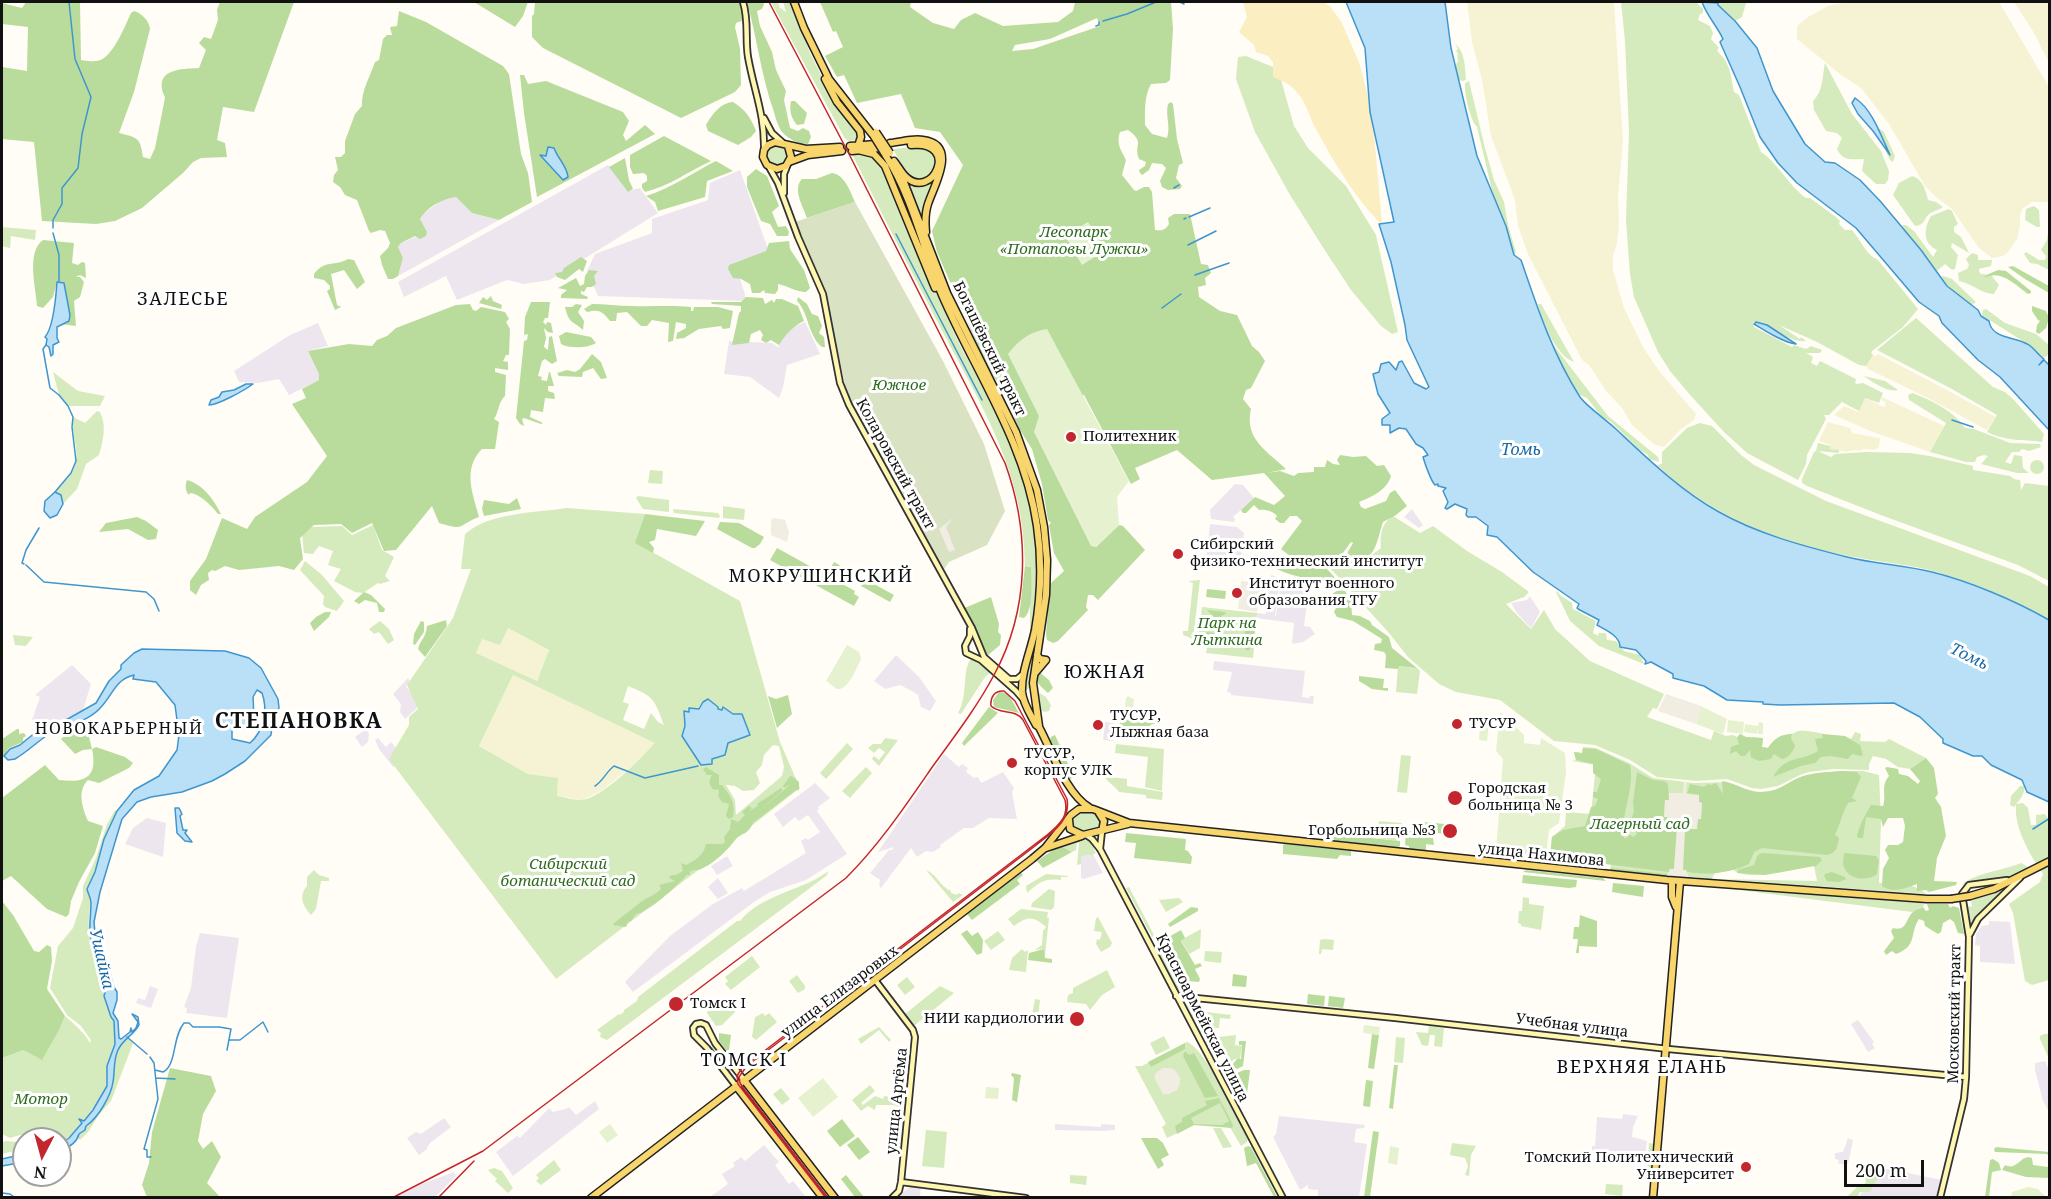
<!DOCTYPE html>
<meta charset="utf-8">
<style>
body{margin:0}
#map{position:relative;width:2051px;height:1199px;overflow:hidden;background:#fffdf5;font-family:"Noto Serif",serif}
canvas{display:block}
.frame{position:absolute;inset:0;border:3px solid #111;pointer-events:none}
.north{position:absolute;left:12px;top:1127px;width:60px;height:60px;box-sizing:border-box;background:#fff;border:2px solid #a0a0a0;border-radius:50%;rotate:186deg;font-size:16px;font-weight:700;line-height:24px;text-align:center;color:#111}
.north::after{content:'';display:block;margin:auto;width:21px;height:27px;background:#c4262e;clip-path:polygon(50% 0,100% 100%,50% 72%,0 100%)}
.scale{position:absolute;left:1844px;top:1160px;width:80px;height:27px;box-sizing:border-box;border:3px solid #111;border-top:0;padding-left:8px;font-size:18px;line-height:21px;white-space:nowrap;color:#111;-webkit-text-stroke:4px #fff;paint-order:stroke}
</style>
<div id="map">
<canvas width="2051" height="1199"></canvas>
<div class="frame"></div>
<div class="north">N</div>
<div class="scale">200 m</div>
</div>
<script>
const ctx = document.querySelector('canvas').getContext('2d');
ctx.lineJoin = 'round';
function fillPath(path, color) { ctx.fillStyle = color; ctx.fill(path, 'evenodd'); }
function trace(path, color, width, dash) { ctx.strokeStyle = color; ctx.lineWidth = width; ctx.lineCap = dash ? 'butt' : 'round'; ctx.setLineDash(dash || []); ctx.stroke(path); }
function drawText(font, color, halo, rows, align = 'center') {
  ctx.font = font + ' "Noto Serif",serif'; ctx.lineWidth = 6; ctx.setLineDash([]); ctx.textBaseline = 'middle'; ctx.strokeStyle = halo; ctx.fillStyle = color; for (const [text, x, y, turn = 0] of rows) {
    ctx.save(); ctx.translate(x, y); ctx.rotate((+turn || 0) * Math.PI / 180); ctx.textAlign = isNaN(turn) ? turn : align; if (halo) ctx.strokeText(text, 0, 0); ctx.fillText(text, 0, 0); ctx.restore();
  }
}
fillPath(new Path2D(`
 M608,165L628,191L640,188L658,213L550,280L524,284L507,280L457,300L446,276L404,297L398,282Z
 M740,170L769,252L735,263L747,301L598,296L587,271L595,254L652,233V219L708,200L710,183Z
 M456,197L472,213L499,220L398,276L403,258L398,247L401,243L427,232L420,220L424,213L444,199Z
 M805,322L820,354L787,365L783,387L779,398L750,377L724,374L729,341L772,343L779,348L777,334Z
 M318,323L328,346L308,351L319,374V380L289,395L279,379L258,383L239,382L234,371L290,335Z
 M1235,484L1243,485L1254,498L1233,517L1235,519L1234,522L1211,519L1210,510Z
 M1412,509L1423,525L1419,528L1404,517Z
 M1210,524L1237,527L1244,533L1240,563L1235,564L1206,561Z
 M1271,575L1280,578L1275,616H1276L1281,581L1309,588L1304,626L1310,627L1315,634L1303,642L1292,644L1294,623L1256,618L1257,613L1266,614Z
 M1530,596L1540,612L1531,628L1517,613L1511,603L1527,600Z
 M896,655L919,677L936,701L930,711L921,707L918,695L912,691L900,685L885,689L874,681Z
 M1214,661L1305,671L1302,697L1309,698L1310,696H1314L1313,704L1231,695V693L1227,692L1232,672L1213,670Z
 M72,665L91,684L83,710L57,724L32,720L40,697L35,695Z
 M408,678L411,683L406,686L410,692L421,691L417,708L405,719L400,712L401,704L393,694Z
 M1105,722L1114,723L1113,741L1103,740Z
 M366,729L369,734L368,742L362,747L355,737Z
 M378,738L386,747L391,742L396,748L397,765L393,767L379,749L375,740Z
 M944,754L959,767L962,764L968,768L966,772L974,778L978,777L981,783L1003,772L1014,788L1012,792L1017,819L989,818L973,828H964L940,845L941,847L933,852L926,851L917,857L911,848L881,888L879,886L880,880L870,873L889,850H892L894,847L878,852Z
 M815,783L830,798L818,807L819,809L817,811L847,854L806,880L770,892L754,902L633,992L625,982L670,936L713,904L742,888L744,891L806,853L801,841L806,838L808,840L820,832L808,815L799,821L795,817L783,827L774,814Z
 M147,818L166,823L163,857L125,844L133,828Z
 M1088,853L1090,856L1093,854L1103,873L1083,879L1081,878V857Z
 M727,856L733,866L717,875L711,866Z
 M718,878L728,893L718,899L708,887Z
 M1989,921L2010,922L2015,964L1980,962V946L1975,945L1976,934L1982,926L1989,925Z
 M200,933L239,938L227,1018L186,1013L187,1008L184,1007L191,988L196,946Z
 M150,986L158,989L151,1008L136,1003L138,998L145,1000Z
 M1858,1020L1874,1042L1872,1044L1875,1048L1868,1052L1851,1024Z
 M2045,1061L2049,1070V1112L2043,1101L2035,1070V1063Z
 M595,1101L599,1109L513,1176L496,1152L517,1136L520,1138L549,1108L553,1112L566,1109L569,1107L576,1115Z
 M1623,1114L1638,1116L1633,1127L1632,1137L1647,1141L1645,1156L1592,1150V1146H1595L1597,1117L1622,1119Z
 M1279,1116L1365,1125L1364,1128L1356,1129L1354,1142L1367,1144L1359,1197H1318V1190L1308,1189V1185L1300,1190L1273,1137L1276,1134Z
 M444,1118L451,1127L430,1143L426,1150L419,1155L407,1138L416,1132L421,1134Z
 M1055,1124L1101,1127V1124L1115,1125V1130L1103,1131L1055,1130Z
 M1848,1138L1853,1140L1849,1160L1847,1165L1838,1163L1839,1160L1835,1159V1153L1843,1152Z
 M764,1145L779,1162L775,1165L789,1184L793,1181L806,1197H710L728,1184L722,1174L735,1166L733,1163L741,1157L745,1161Z
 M1883,1168L1942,1180L1938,1197L1857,1198Z
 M454,1172L456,1176L435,1197H396L422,1184Z
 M911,1186H921L920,1197L895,1198Z`), '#eee6ef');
fillPath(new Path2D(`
 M1467,2H1614L1623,141L1618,196L1619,224L1617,244L1613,256V270L1624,308L1644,349L1660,372L1696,414L1694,420L1680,430L1664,447L1655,445L1632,425L1622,408L1606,391L1589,365L1582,360L1528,254L1518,226L1515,200L1491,136L1482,80L1472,42Z
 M1847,2H1999L2005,12L2049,87L2050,202H2032L2023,208L2020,215V226L2017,239L2008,252L2003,256L1992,258L1979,248L1952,209L1936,197L1925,186L1889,124L1861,88L1841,75L1797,39V26L1808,17L1828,6Z
 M2014,2H2049V63L2034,33Z
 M1878,354L1947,390L1996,417L1987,430L1928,398L1868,369L1866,366L1869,361L1873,355L1876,356Z
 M1882,397L1944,426L1930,452L1870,431L1834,415L1844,406L1858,412L1865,398L1884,407L1886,402L1881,400Z
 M1828,422L1850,428L1852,433L1880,438L1879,447L1874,450L1862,449V451L1854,450L1846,452L1830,449V445L1819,441Z
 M508,628L549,650L537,681L476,653L482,639Z
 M513,675L656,743L630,768L601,791L582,800L556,796L558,778L528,774L479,746Z`), '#f6f3d4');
fillPath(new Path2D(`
 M771,2H778L780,8L786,12L783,2H791L810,53L834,101L859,133L857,140L848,141L844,137Z
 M1621,2H1696L1703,9V13L1700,14L1698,20L1710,26L1713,33L1711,39L1719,48L1717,50C1719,54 1724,57 1726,62C1731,70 1732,83 1734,92L1739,95L1761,152C1778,163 1788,185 1806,198H1810L1836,217L1840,221L1839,224L1845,230H1852C1861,240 1865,254 1878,260L1918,309L1903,327L1871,352L1873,355L1866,366L1859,365L1817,342L1779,325L1800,339L1801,337L1806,341C1787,343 1771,323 1753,322L1754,327L1792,347L1794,345L1806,349L1811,346L1822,350L1820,353H1806L1813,357L1811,363L1817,366L1820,361L1856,379L1855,383L1857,384L1863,383L1883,393L1879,403L1865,398L1859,411L1842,402L1829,415H1824L1826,419L1807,455L1806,464L1798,480L1747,453L1724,432L1691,396L1670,371L1658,352L1634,297L1630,274L1626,220L1629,132L1625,41Z
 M1714,2H1746V3L1742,17L1735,21Z
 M1455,44C1465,51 1465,67 1466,79L1464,81L1458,80L1457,69L1454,68L1458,61L1457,54L1459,55L1456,51L1458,49Z
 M1246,56L1278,69L1294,126L1308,148L1346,186L1376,235L1398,332L1392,334L1381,326L1351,290L1324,249L1290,195L1255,132L1236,79L1238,57Z
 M1825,63L1852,114L1881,151L1889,171L1888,180L1885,184H1876L1862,171L1864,159C1852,159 1843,162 1837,149L1842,138L1837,133L1826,131L1814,110L1813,101C1824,90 1822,77 1825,63Z
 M1469,81L1485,148L1494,180L1504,202L1508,225L1516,252L1514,255L1495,203L1477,127C1470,120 1464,93 1465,83Z
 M1877,127L1884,132L1895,156L1893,162L1890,160L1885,150L1889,153Z
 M766 155a11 11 0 1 1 22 0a11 11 0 1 1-22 0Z
 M919,146H923L935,155L937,166L928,178L917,180L905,172L893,149Z
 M874,151H880C902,186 914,224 927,262L890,170L881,155Z
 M857,153L869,154L881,162C905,222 930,281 957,339C975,376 999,410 1014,449C1036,509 1042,570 1030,633V566H1025C1025,471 979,402 937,321C908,265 880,210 852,154Z
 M1912,176C1923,179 1926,191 1928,200L1936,202L1943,207C1939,210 1933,211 1929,214C1923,220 1925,225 1915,226L1893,195L1899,183Z
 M932,181L933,183L921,218L909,183L926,184Z
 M2034,206L2039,210L2040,227H2037L2025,220L2026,209Z
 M1949,209L1952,211L1958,224L1954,227V232L1961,237L1969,253L1952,243L1951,247L1958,255L1955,269L1952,270L1945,264L1937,271L1902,228L1903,225H1906L1914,231L1933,257L1937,250C1922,243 1924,228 1931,216Z
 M2049,225V270L2037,264L2030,263L2024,254L2026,252L2039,260H2045L2046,256L2041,250L2047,240Z
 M2,227L36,230L35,240L11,236L10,248L2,246Z
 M1972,253L1978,255V260H1992L1991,266L1979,269V272L1981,274H1986L1984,276L1985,278L1991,275L1999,285L1994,294C1981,294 1972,283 1959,281L1958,273L1967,269L1969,265L1966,259Z
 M1943,276L1952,279L1976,302L1971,305C1959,298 1949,288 1941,277Z
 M1538,304H1541L1574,362C1556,356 1542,321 1538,304Z
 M1986,309L2005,323L2036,334L2049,345V353L2046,357H2042C2025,340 2002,329 1982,315L1983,310Z
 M1916,318L1993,387L2005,392L2014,400L2044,434L2042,442C2021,439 2009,442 1987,432L1997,415L1950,388L1877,350Z
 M1552,343L1608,416L1658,457L1659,462L1649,459L1648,455L1640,450L1610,421L1602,417L1587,398L1580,395L1558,362Z
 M53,372L78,391L105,396L100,406H68L59,395Z
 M1864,376L1885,381L1898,390C1887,393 1873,382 1864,376Z
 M1912,393C1931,400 1954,411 1965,428L1974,429L2010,443L2040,444L2041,447L2029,451L2022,449L2019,452H2012L2005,462L2011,464L2014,455L2022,456L2023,468L2029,473H2017L1981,464L1988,456L1984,455L1977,457L1975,462H1966L1930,452L1946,423L1909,400L1908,395Z
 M97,411L100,412C107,426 103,441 99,455L86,464L77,489L63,504L61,495L55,492C63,483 75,473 76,460C78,446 71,432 73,417L85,423Z
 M1700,423L1712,426L1741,455L1754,465L1826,501L2030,576L2049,587V619C2014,600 1975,583 1937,572C1912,565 1886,563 1860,558C1786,545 1712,518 1657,465L1662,464V452L1687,428Z
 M1818,443L1830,446V449L1839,450V453L1818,451L1831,457L1835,454L1866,452L1910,453L1930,456L1973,466V470L2010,476L2014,479L2020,480L2021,490L2025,483L2049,486V581L2018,565L1886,517L1807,486L1802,483V479L1814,452L1816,451Z
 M2030 467a7 7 0 1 1 14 0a7 7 0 1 1-14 0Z
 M650,470L663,471L662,484L648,483Z
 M638,496L669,500V512L643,509L636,498Z
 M723,506L745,509L744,520L723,518Z
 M567,508L645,514L636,543L740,601L780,742L800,788L732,841L730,847L685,880L556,979L389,759L409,725V717L418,709L407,685L453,618L471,569H461L465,534C490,512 536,513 567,508ZM508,628L549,650L537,681L476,653L482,639L500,645ZM513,675L655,743C641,758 601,800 580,800C573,800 564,797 557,796L558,778L528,774L479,746ZM628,686C655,697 654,699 664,725L658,722L651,713L644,729L623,720L629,704L623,702ZM773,745L779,746L784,767L782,776L736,815L735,800L726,785L735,786L743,791L754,790L760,783L756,772L762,765L764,755Z
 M673,509L718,513L720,516L719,518L674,513Z
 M1393,516L1420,533L1433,526L1467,551L1502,572L1529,592L1524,597L1506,604L1531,629L1544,610L1555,629L1590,661L1664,694L1657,709L1653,708L1647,717L1711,740L1714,731L1726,736L1733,735L1737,737L1740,734L1746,737L1763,738L1762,747L1768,748C1777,737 1778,737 1791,734C1794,734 1796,731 1799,731C1810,730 1818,733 1828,735C1837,736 1843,735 1851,739L1855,732L1861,734L1860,741L1885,742L1889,739L1926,758L1910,769L1898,767L1886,759L1873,756L1869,764V770L1834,769L1809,772L1800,775L1778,786L1761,789L1752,788L1727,779L1696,781L1657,777L1630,760L1595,745L1554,741L1500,700L1456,692L1439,684L1408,657L1389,633L1331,569L1330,564C1355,561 1360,565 1381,548C1380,536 1381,523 1393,516Z
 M373,525L382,550L394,557L385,576L390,581L380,584L378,583L363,593L355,592L334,581L341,569L328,565L333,551L319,546L313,554L304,553L302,534L312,527L342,526L352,535Z
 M305,561L322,575L344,601L337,611L325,607L323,604L324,596L300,570Z
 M1200,580L1193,639L1183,635V631H1188L1193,583L1188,581Z
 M1557,591L1560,595L1572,603L1573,609L1596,621L1593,633L1599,636L1598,633H1606L1607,640L1616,641L1624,651L1640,655L1644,664L1599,646L1570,621L1556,592Z
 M1202,607L1257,613L1253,658L1206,653L1207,648L1197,646Z
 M380,621L389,629L394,640L388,644L379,632L374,634L369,629Z
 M1037,634L1030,687L1025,691L1027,675Z
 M13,635L33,637L26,646L15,645Z
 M974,659L990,673L985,677L961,714L958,713C968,697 962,673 970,660Z
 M1398,666L1417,668L1420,671L1417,694L1396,692Z
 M1036,691L1046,697L1051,705L1049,711C1036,715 1037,700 1036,691Z
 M885,738L898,740L879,766L872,759L874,756L879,760L885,752L879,748L874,753L868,748L873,744H881Z
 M847,743L853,749L826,779L820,773Z
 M1116,744L1164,749L1162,791L1145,787L1148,757L1115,753Z
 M1583,747L1596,748L1629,763L1653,778L1694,783L1726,782L1750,791L1760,792L1776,790L1797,779L1813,774L1842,771H1863L1879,775L1881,819L1879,883C1895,882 1914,883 1926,894L1717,879L1817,881L1814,866C1795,869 1749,882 1733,870L1715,873L1711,880L1695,877L1689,878L1610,871L1611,864L1550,857L1552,837L1565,826L1566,812L1591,814L1596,765L1572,761L1576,760L1574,752L1582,753Z
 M1401,755L1411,756L1407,793L1397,792Z
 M866,767L872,773L850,798L842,791Z
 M1104,776L1127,779V786L1163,792L1162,800L1146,798V795L1119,792C1114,785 1108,783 1104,776Z
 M2020,786H2025C2024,794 2021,799 2016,804L2023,803L2028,808L2031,825H2036V815L2045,814L2049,820V980L2032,985L2025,981L2013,913L2009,904L2040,882L2043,874C2030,855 2014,828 2016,805L2014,807L2010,805L2011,796Z
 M115,810L118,812C108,843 77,918 94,947L97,948L105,967L108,982L106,999L111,1017L114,1021L115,1044L109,1062L107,1086L102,1096L78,1129L60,1144V1139H35L20,1135L10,1138L2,1134V1058L24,1050L60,1028L65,1016C74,1024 84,1032 90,1043L91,1040L81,1026L67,1015L50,988L58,946L73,928L83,898V886L96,858L107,824Z
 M1082,811L1095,813L1101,821L1100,826C1091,830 1081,833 1072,827C1071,819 1076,815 1082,811Z
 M1379,821L1402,823L1400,841L1377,838Z
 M1085,840L1090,842L1096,853L1090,856L1088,854L1081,857V864L1077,865L1079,843H1077L1076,850L1072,852L1063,847Z
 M2021,863L2028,867C2017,874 2004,879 1991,881C1981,882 1971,881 1962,885C1971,874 2005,870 2021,863Z
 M314,870L319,875L329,878V881H321L316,909L311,915C303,906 298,896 307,886V877Z
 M926,870C937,874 940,887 951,891V893L957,895L958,893L963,895L953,902Z
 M829,871L826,876L607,1040L600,1037L601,1033L597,1030L619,1014L620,1015L624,1012V1010L637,1001L638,997L737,921H740C756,901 785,893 808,883C815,880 822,875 829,871Z
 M1046,874L1068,876V877H1061V880C1045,878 1039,882 1027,893L1026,886Z
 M2008,886L1972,923H1968L1965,901L1967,906L1972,907L1971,900L1993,894Z
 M1129,887L1154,935L1152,937L1126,888Z
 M1049,889L1055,891L1054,907L1051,910L1031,907L1032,903Z
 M1731,889L1923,903L1924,905L1923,907L1912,912Z
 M1523,897L1529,898V904L1544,906L1541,930L1521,926V924L1518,923L1519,911H1522Z
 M1179,898L1183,902L1166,912L1159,900Z
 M1021,909L1048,912L1047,918H1049L1045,955H1043V949L1035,950L1042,945L1043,931L1046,927C1033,916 1028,916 1014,926L1008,919Z
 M1098,917L1112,943L1110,947L1101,952L1096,944L1097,939L1100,940L1102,932L1094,931L1096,918Z
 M1201,929L1200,948L1189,954L1181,940Z
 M998,931L1005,940L991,950L984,941Z
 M1324,939L1334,940L1333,950L1322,949L1321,954H1319L1320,940Z
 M1155,945H1156L1181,990L1178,991L1176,989Z
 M1022,949L1025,952L1028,950L1026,972L1009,970L1012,958Z
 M1205,951L1222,952L1221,963L1204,961Z
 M752,956L760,967L731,990L725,984L728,981L725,977Z
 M1107,970L1115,987L1102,995L1090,1010L1086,1004L1067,1002L1068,995L1073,993V988Z
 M797,975L805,986V989L798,993L789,981Z
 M907,977L915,987L905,995L897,985Z
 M940,986L954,993L914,1026L905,1014Z
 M1035,999L1040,1000L1037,1026L1030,1025Z
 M719,1002L727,1011L735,1005V1012L722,1025L716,1026L707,1013L708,1010Z
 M1187,1003H1189L1205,1033L1201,1035L1184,1004Z
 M1207,1012L1231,1015L1230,1019L1220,1018L1219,1028H1214Z
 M763,1013L765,1016L769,1013L777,1022L756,1040L752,1037L755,1017Z
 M1429,1026L1444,1028L1442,1047L1434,1046L1435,1035H1430L1428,1046L1422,1045L1416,1032L1428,1033Z
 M879,1027L891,1040L889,1042L879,1030L861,1044L858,1039Z
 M2044,1034H2049V1059L2040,1039V1036Z
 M1236,1035L1235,1045L1242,1046L1240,1059H1234L1231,1063L1218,1037Z
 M1164,1036L1170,1048L1156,1055L1150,1043Z
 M1207,1036L1226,1074L1222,1075L1203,1038Z
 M1396,1037L1405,1038L1403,1063L1394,1062Z
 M127,1038L133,1043L132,1046L111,1101L98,1116L88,1132L80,1140L78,1139C82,1124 103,1111 110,1094C117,1075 110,1054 127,1038Z
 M1187,1042C1206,1049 1237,1118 1248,1139L1247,1142L1241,1146L1231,1129L1227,1126L1194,1125L1167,1138L1162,1127L1166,1124L1135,1066H1142Z
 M714,1045L733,1070L729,1073L710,1048Z
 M870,1085L875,1091L861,1103L863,1105L875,1096L883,1099L884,1096L901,1098L899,1108L894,1105H876L875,1110L868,1106L861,1111L852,1100Z
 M781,1088L790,1099L782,1105L773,1094Z
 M1213,1128H1221L1232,1147L1223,1148Z
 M895,1130L901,1131L900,1149L895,1151L885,1140L894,1141Z
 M926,1130L947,1132L944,1168L922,1166Z
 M20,1136L28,1139H24V1149L2,1154V1143L5,1141L18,1142Z
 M1452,1143L1476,1146L1471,1155L1469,1176L1465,1175L1468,1166L1465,1158L1450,1155Z
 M1649,1143L1655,1144L1652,1178H1647Z
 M554,1160L561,1170L541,1185L536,1181L539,1178L536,1175Z
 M494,1168L502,1171L513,1188L508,1193L495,1181L497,1179L488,1170Z
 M1868,1168L1877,1171L1882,1170L1870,1192H1860L1857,1197H1847L1857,1187L1866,1183L1864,1170Z
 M1070,1175L1087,1176L1086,1185L1070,1183Z
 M1606,1184L1623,1185L1622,1196L1605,1194Z`), '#d5ebbd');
fillPath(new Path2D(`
 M26,2H80L81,60C88,61 98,63 104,58C116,49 125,26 131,13L134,11C143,14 149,21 150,29L134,92L119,133C138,138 140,137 143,157L150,159L155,148L165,98C164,94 162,92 162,89C158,67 188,69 199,68L206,50L199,43L204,37L211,39L218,20L217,10L220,2H294L254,112L223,107L217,140L225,143L227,157L201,158L193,162L183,173L142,208L115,221L96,224L42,221L34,142L2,139V67L27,71L28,27L2,24V3L22,8Z
 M474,2H528L523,16L515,27Z
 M535,2H741L744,20L736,23L735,27L740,49L741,85L735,92L681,118L543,48L532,37V16L534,14Z
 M747,2H763L764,4L762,9L757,11L760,26L772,52L776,70L786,91L784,100L790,128L798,131L803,128L809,131L811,137L808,144C799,144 790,140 783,133C778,127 776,119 774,112C761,75 757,38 747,2Z
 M820,2H911L910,7L933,23L954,29L961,20L975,13L1003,26L1058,22L1073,11L1075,2H1171L1173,29L1170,80L1166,83L1151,84C1144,96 1145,112 1145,125L1152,134L1167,138C1171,127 1165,115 1168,104L1171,102L1173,104L1177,139L1183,163L1179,165L1176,178L1182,186L1180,189L1168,190L1162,187L1160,181L1166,168L1162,164L1152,163L1149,170L1142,175L1140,173L1139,170L1145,166L1146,162L1139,159C1133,144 1146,143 1128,130L1120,132C1116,144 1121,150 1126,160L1122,175L1134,190L1136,191L1144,187H1149L1152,192L1155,230C1161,231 1166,230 1169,224L1168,218L1174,214H1190L1201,264L1208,265L1211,273L1205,278L1206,285L1198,287L1199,297L1220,311L1237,315L1252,346L1259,352L1265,361L1251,388L1246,390L1243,399L1251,409C1244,439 1267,451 1286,469L1267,473L1280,471L1294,476L1298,473L1314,472V467H1325L1327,460L1333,464L1340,465L1337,460L1340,455L1353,457L1366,456L1377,466L1384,465L1391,476C1387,490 1372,497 1359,502L1361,507L1365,509L1386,501L1390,493L1395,490L1407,506L1396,515L1383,522C1375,546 1377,562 1346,561L1345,557L1353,543L1351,542L1340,557L1332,560L1326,566L1327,569L1337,580L1331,584C1310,578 1288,577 1270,565L1273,561L1288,567L1295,560L1281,549L1302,521L1297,516H1290L1284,523H1280L1275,519L1277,516C1273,511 1265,509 1259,510L1254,505L1246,513H1243L1241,510L1255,497L1274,505L1285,496L1264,473L1212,480L1177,450L1135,468L1140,479L1131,484L1084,395L1039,416L1096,547L1119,525L1123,526L1145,550L1098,600L1093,595H1088L1086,607L1088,610L1058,641L1053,643L1047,640L1046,634L1050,584L1064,571L1054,553L1049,525L1051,523L1048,520L1042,484L1032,449L1020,430L1003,393L982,355L937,252L932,231L963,165L940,132L915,128L901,94L857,103L844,75L837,77L825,56L843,47L836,31L833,32ZM1097,18L1100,26L1033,49L1012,51L1015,45L1050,39Z
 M399,11L426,22L503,66L509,74L521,154L528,173L532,202L499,220L472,213L456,197C442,199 427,207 420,219L427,232L426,236L420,239L415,236L401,243L398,247L403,258L398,276L393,279H388L382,265L380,256L388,248L390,243L385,231L380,230L371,233L369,231L357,200L345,195L340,187L333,182L334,175L338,170L335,157H341L345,153V141L355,114L362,106C361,91 370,77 375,62L379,60L383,39L387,35H392L390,27L397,26Z
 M520,75H524L528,84L546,81L623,112L629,121L623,135L626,141L645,125L655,134L537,197L524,113Z
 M791,101H795L807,113L804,124L797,125C791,119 789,109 791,101Z
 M733,102C745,109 751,118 756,131L751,137L738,145L708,131L706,125C712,115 720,103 733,102Z
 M664,136L711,161C689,171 670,186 645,192L642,188V184L647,181V176L644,173L633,174L630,167V155Z
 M625,158L629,180L633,189L628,192L609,167Z
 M716,161L733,171L707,181L705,197L658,211L655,202L646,196C672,188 692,173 716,161Z
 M756,169L767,176L779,206L772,212L778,227L786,226L789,232L788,236H777L770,224L761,221L747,187V177Z
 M832,173C845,175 850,191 855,202L807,218C803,206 792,189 802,179H816Z
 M43,240L74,243L72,263L78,265L82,262L85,263L86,278L80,275L76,277H80L84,282L80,297L74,301L76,326L60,324L69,321L70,315L57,282L53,297L43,308L37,306C36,288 26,252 43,240Z
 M789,241L790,249L804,270L810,288L806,292C796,292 788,286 778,284V290L775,294L765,293L764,290L760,293H752L750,284L741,279L733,278L728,269L729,265L766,251L769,243Z
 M581,257L587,261L583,272L579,269L565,280L557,277L555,273L562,272L564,268Z
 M348,259L354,260L365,282L357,289L344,270L331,274L337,305L341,307L335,310L327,291L330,289V286L324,280L314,278V274C325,259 335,267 348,259Z
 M2013,266L2049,286V293L2025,279L2008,267Z
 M589,270L598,271L594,276L596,284L592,287H587L584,292L581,291V294L588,297L587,299L561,298V295L567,290L558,288L576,278L580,286L584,284L585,276Z
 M1998,270L2006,271L2031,291V293L2028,294C2015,285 2001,269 1985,278L1984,276Z
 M491,296L493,301L502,305L501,309L479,303L483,297L487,300Z
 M746,297L763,298L765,304L772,300L774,303L776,299H782L798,306L804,321C793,326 785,335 779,345L771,340L766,343L761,340L763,335L760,330L751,334L749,343L732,345L739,313L741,311V306L712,304L711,302H741Z
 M798,297L807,304L812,314L818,316L822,326L819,333L824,337L825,347H822C808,336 809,313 797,301Z
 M531,302H550L548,318H545L543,322L546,325L547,322L551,323L553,333L548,332L544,328L546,338L544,347L548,350L549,337L552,336L557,361L552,364L545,359L542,361L538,376L542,377L541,380L547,381L549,372H550L554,386H548V391L554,393L555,399L545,398L543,412L531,410L530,417L543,423L541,424L524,418L522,419L524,426L520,424L516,418L524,341L527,340L528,334L524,335L525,317Z
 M470,304L473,310L476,311L481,307L505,312L509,319L506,322L510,329L509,355H506L503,361L508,362V370L495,368V372L506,375L505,396C498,402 499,412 494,419L499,422L495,449H482C462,469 473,494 479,517C456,526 466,531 439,523L432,506L396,550L384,551L372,523L352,533L341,524L314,525L300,538L303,559L294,570L279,566L239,570L225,566L215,571L212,570L208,573L209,580L201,585L196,595L190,590V581L206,559L222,518L247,529L255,517L307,482L327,456L292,404L306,398L302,389L319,380V374L308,351L349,344L372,346L377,340L387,336L396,328L456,305Z
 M576,304L582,305L578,312L584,321L583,330C572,320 569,324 565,307H572Z
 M592,304C605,304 618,306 632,306C652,307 671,305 691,307V311H693L694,307H718L733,311L730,328L723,329L721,326L699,329L684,338L676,339L677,333L686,328V324L676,322L673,341L668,342L669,323L652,320L647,326H641L627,312L617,313L616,321H610C602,311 599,309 587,312L584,309Z
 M2032,306L2046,311L2049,318L2046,328L2039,334L2036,332L2037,325L2040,321L2038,320L2032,311Z
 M566,332L591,337L596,343C588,348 570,349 561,344L559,336Z
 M592,354L601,362L607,378L601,379L593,368L583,372L582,377L559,376L557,373L567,370L575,372L580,369Z
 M187,480C204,485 214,500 221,514H218C212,506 200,494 190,493L189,495C185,491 185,485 187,480Z
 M517,498L521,509L484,516L482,509L484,500L509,504Z
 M645,514L705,521L696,536L657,529L655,540L649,542L654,548L653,553L635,543Z
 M137,517L146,521L158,530L156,539L148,540L128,529L99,532L106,523Z
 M720,522L739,523L764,537L760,544L755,548H752L717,529Z
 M777,548L855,591L854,594L859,597L854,606L770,560Z
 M834,562L862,578L858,584L830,569Z
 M1025,566L1031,567C1031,580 1034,610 1024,618L1019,617Z
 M865,579L894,595L890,602L861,586Z
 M1207,589L1226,591L1225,599L1206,597Z
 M1338,590L1345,591L1351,601L1352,615L1360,616L1370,621L1372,625L1389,637L1392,648L1417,668L1399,666L1398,669L1385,668L1386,655L1384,652L1374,650L1375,644L1381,643L1382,639L1353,621L1337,617L1334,612L1336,608L1331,600V595Z
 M364,592L371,595L385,609L384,612H379L377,603L365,600L359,604L354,601Z
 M991,597L999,624L998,632L1001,635L1000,645L987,656L962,609Z
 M1207,610L1225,612L1226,614L1221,616L1224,622L1223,626Z
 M325,612H331L329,617L314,631L310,623L316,617Z
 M446,620L447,626L425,657L418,649C420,640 426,638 427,626Z
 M421,621L424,622V632L415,645L413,644L414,634Z
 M1252,623L1255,625L1253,645L1248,651L1243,647L1245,631Z
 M1207,632L1221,634L1201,646L1199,643V636H1205Z
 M1038,671L1049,680L1053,688L1048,693C1041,686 1032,681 1038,671Z
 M1359,676L1384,679L1383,688H1388V691L1372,689L1359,681Z
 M999,692C1010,691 1014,705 1019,713L994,707L993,700Z
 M788,695L792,714L777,728L768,696L776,699Z
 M989,707L998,713L964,746L962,743Z
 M1123,719L1156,723L1150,725V728L1140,730L1138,735L1118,734L1120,722Z
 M91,721L88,733L92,749L96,747L125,757L133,763L129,768L99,783L88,780C77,791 82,807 88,821L103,826L95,853L79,882L71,901L69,914L66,917L47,909L11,876L2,881V798L45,765L59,780C85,783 98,778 92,749L83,750L75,754L61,739L68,732Z
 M17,729H19V734L24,733L26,736L23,738V742L9,748L2,759V739Z
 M1740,734L1746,737L1763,738L1762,747L1768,748C1774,739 1780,734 1792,734L1791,738L1795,746C1793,752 1788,758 1782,759L1774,754L1771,759L1759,761L1751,757L1750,750L1745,756H1741L1736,751L1730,754L1731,747L1739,744L1737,738Z
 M1822,734L1845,736L1860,745L1863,755L1861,756L1852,754L1848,759L1831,756L1821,757L1815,763L1801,766L1773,777C1786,754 1801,762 1818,751L1815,739L1823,738Z
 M1055,735L1074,777L1070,779L1050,740L1051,737Z
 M1583,748L1596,749L1630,765C1635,788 1620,816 1624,838H1627L1629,834L1633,837L1637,834L1632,826L1629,827L1634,811L1633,802L1637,772L1653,780L1664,781L1668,784L1669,800H1665L1664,817H1668L1677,828L1674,869H1670L1669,872L1550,857L1552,837L1563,830L1585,826L1591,807L1595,806L1598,799L1593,797V792H1597L1601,779L1593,773V764L1576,760L1574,752L1582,753Z
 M1926,758L1934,768L1938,794L1935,798L1941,807L1946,836L1937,858L1934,881L1957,882L1956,885L1929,892L1926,890L1917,891V884C1906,888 1893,894 1882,886L1883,869L1889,858L1885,850L1888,845H1898L1903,842L1905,826L1903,818H1888L1883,827L1881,819L1866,817L1863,838H1858L1857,836C1860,824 1865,815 1871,805L1883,806C1887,796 1880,786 1889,776L1885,768L1887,767L1898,769L1899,774L1908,776L1918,784L1920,781L1910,769Z
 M706,767L719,775V785H722C730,795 736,803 733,817L729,819L726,816L729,804L722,802L718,796L719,792L718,789L714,790C709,785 708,781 712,775H707L703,769Z
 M1842,771L1857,772L1861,777L1852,798L1857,801L1848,803C1842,814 1840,824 1835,835L1839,838C1837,847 1837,853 1827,855L1762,848L1754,852L1749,864C1731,873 1701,877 1682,870L1685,828L1698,819H1701L1702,803L1699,802V795L1687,793L1690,784L1704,787L1708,784L1711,785L1716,783L1723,794L1722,781C1736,783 1748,793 1763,792C1778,792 1789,781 1803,776C1816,772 1829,772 1842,771Z
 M790,776L793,777L799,782V790H796L753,823C748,835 743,832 736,839C727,850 716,862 703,868C698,871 694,869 690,872V875H687C677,886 649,912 636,914L631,921L628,922L626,927L613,925L614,923C623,916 632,909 641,902C647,897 656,895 661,889L659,885L675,881L669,878L671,875H676L683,871L681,863L686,865C696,860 704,855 706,844H723L725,842L724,837L730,829L731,819L738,822L745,815L742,812L749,806L752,808L749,811L758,806L757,804L781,788L783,790L757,813L791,784L784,788L783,786Z
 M1422,822L1445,824L1444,834L1421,830Z
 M1406,831L1423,832L1433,838L1434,845L1426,844V851L1409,849V846L1405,845Z
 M1126,833L1186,839L1185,850L1188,851L1192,857L1191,864L1134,858L1136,843L1125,842Z
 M1333,834L1400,841V846L1397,848L1334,841Z
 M1285,844L1351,851V856L1340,855L1337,859L1283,854V845Z
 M1063,847L1072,852L1043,868L1037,861L1053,850Z
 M1761,853L1820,857L1822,860L1815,867L1814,866L1765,875L1737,873L1738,870L1754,865L1757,856Z
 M1844,853L1876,856L1879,860L1877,874C1868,881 1849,881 1844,867C1842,863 1844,857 1844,853Z
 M1516,855L1546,858V860L1543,863L1517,860Z
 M1550,859L1591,863L1590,869L1553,865Z
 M1611,868L1667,874V876L1610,871Z
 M1526,870L1603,878L1606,881L1523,872Z
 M1020,872L1023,875L1017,880L1020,884L972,920L966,913Z
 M1832,872L1845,877L1846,879L1839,882L1827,881L1824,876L1825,874Z
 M1523,875L1577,880L1576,887L1569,888L1522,883Z
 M1613,883L1644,886L1643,897L1612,892Z
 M2,901L13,915L34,951L39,952L47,945L51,947L52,961L47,989L65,1016L60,1028L42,1060L24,1050L2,1058Z
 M1927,904H1948L1950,908L1953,906L1959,908L1964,934L1958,933L1954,922L1950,919L1943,923L1941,932L1938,934L1925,926L1924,921L1919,919C1909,934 1918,946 1896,954L1892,951L1886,955L1884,951L1894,938L1891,931L1893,928C1908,932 1905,918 1914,911C1917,909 1920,909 1923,907L1926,911L1929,910Z
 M1191,907L1198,908V911L1170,927L1168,924Z
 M1580,915L1597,921V947L1579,946V953H1576L1578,939H1573L1574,927H1579Z
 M967,930L972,936L978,932L983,940L982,953L977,955L961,934Z
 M1181,930L1185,938L1181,941L1195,965L1200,963L1202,966L1195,969L1200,979L1199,982L1188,981L1180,969L1176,971L1181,981L1184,980V991L1157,944L1161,942L1167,954L1172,951L1167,938Z
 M1044,949L1045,958L1052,959V963L1028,960L1029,953Z
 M1233,974L1247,976L1246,987L1232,986Z
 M1308,994L1325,996L1324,1006L1307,1004Z
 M1329,996L1345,998L1343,1008L1328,1006Z
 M719,1033L731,1035L729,1050L727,1051L719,1041Z
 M1372,1034L1379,1035L1374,1069L1368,1068Z
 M1239,1041H1246L1243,1066L1237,1069L1232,1065L1237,1059H1241L1242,1045H1239Z
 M1185,1043V1049L1151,1067L1148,1062Z
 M1185,1051L1189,1055L1194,1053L1218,1096L1205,1098L1183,1056Z
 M1394,1065H1398L1393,1109L1389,1108Z
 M170,1068L211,1076L216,1091L203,1114L198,1141L203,1149L212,1141L221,1157L207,1183L220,1197H147L142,1185L149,1163L152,1132Z
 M1244,1070H1250L1247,1094L1237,1073Z
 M1012,1073L1021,1075L1017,1102L1012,1100L1014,1078L1011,1075Z
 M1366,1080L1373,1081L1370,1107L1363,1106Z
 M1219,1098L1233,1125L1232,1128L1194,1125L1177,1134L1175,1126L1182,1122V1118L1207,1105L1205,1101ZM1220,1103L1229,1121L1222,1125L1194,1124L1191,1118Z
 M842,1119L855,1136L840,1147L827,1131Z
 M1373,1131L1379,1132L1370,1197H1364Z
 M858,1137L870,1152L859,1160L847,1145Z
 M1141,1138H1157L1163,1143L1169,1155L1161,1159L1164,1165L1158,1169Z
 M1248,1146L1251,1147L1277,1197H1274L1256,1163L1247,1166L1244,1148Z
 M1996,1147L2049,1152V1178L2026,1177L2002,1170L2005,1165C2007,1166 2011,1167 2013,1166C2021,1163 2023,1155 2032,1158L2033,1165L2048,1167L2049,1157L2047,1154L1995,1152L1994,1149Z
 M1993,1159L1999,1163L2001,1170L1992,1172L1989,1197H1985L1990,1160Z
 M846,1175L864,1197H855L841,1179Z`), '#b9dc9c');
fillPath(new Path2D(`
 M1243,2H1323L1330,6L1342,23L1360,65L1372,112L1382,223L1379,222C1353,195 1334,162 1316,129C1308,115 1306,100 1293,88C1288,83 1279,80 1273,77V62L1268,56L1256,52L1254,45L1239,32L1247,17Z`), '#fbeec1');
fillPath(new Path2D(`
 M855,202L943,361L984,444L1005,511L987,545L949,562L942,572L854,409L845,385L826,298L795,222Z`), '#d9e3c4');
fillPath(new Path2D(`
 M1088,222L1106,250L1082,265L1065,236Z
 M1047,329L1129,481L1117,497L1119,525L1096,547L1091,546L1034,432L1039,416L1008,354C1019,340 1029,332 1047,329Z
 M847,645L859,652L861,659C857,667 848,691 837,689C833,687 829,682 826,681Z
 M1128,696L1134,699L1132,716L1130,717L1124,715L1126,698Z
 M1701,706L1727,719L1723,734L1696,724Z
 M1500,712L1524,735V743L1540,745L1541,738L1565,753L1566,772L1559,823L1549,830L1546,856L1496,851L1503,759L1496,751Z
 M1728,720L1744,722L1743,734L1727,732Z
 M1759,722L1763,723V734H1758V727L1757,734L1744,732L1745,724L1758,726Z
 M1480,723L1489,724L1487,741L1479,740Z
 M1364,1025L1380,1027L1379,1035L1363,1033Z
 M823,1078L838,1097L813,1117L798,1098Z
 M986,1087L999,1088L998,1099L985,1098Z
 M610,1124L618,1135L607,1143L599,1132Z
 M1390,1146L1399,1148L1397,1165L1388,1163Z
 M2028,1187L2038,1189L2046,1197H2011L2012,1192Z`), '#e6f2cf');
fillPath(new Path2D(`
 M774,518L785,520L789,532L787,542L771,535V520Z
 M953,518L946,527L955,550L949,552L939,529Z
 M1241,581L1261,583L1257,612L1238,609Z
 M1666,694L1701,706L1696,724L1658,711Z
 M1684,781L1687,782L1686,794L1699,795V802L1702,803L1701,819H1698L1697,829H1685L1683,870H1686L1689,878L1667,876L1670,869H1674L1677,828L1667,827V817H1664L1665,800H1669V793H1683Z
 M1163,1068H1170L1175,1070L1180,1078V1084L1177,1090L1169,1094H1163L1154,1077L1156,1073Z`), '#f1ede2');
const water = new Path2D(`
 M1346,2H1445L1451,48L1477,156L1506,226L1514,255L1521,260C1537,307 1553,355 1580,397C1586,406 1608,421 1617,430C1648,459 1681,491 1719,512C1758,534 1803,546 1847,557C1875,564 1904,565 1932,572C1969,581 2016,601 2049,620V802L2027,792L2022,780L1991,765L1982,756H1973L1943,743V739L1920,717L1894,703L1780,705L1763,704V702L1727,700L1704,686L1673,678V674L1651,662L1645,664L1646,661L1636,650L1620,647C1620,636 1606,630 1597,625L1599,620L1578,609L1577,608L1579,604L1533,572L1497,537L1487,535L1488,526L1476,517H1468L1466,515L1467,509L1455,504L1447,509L1445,508L1448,502L1443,491L1446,488L1438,486V484L1435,485C1431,481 1425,464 1423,457L1428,455L1423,448L1416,444L1406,429L1399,428L1390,433V425H1382V419L1390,413L1378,394L1373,374L1379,372L1381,364L1389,362L1396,370L1399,362L1402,361L1414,383L1426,389L1429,387L1407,340L1405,325L1391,262L1379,224L1394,222L1370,112L1365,48Z
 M1702,2L1718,3V5L1735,21L1757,48L1773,91L1805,144L1825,162L1835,163L1860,180L1881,202L1921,250L1947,286L1978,310L1981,316L1989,321C1992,340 2016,336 2029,345C2035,349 2038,355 2044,359L2039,365L2044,360L2049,365V430L2000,377L1978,360L1942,323L1939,316L1919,302L1856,228L1797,183L1778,163L1760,137L1740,87L1720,42L1723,39C1717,26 1707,16 1702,2Z
 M1855,98C1873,110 1881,136 1890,155L1873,131L1858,114L1852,103Z
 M548,147L554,148C558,159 567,166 568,177L563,180L540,155L546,156Z
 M57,282L64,283L70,315L69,321L57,327V338L59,342L53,345V354L51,356L49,347L46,345L47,339L45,337C54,327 56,296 57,282Z
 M1756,322L1767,325L1796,344C1782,342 1766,331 1754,324Z
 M246,384H253C245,390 218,405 209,405L211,400L219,397L222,392L234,390Z
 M55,492L61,495L63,504L57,515L50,518L44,511L45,501Z
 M142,649L225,651L249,658L261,668L278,699L279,708L273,719L271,735L245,761L225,774L212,781L182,792L151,797L137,802L122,819L100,892L94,922L95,933L104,952L114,987L117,992V1000L113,1013L118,1021L119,1038L121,1039L130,1032L131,1028L132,1032L136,1028L138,1022L132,1014L138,1017L139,1025C134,1035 123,1039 118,1050C113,1061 115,1071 113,1082C111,1096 98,1118 86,1126L85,1130L79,1134C77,1142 68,1148 60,1151V1144L69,1138L82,1123L79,1119L84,1121L93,1110L107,1086V1066L115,1044L114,1021L111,1017L104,996L108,982L105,967L97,948L94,947C87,933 91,918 91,903C91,898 88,894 87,889L95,872L104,839L117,811L134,790L159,776L177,750L179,735L175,705L156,682L133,679L134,675C116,679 113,694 102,706C88,723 67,724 49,734C37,742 27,752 15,759L8,760L4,756L10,749L20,745L36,732L57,725L96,703L109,681L121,669V665L134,653ZM257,690L262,693C268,709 264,731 250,743L232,739V730L236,726L244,729C255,720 254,710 253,697Z
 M708,699L718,707V709L722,710L723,707L733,714H742L750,735L728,743L725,755L712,759V764L701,765L682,736L685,726L684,711L689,712V708L699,709L703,702Z
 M175,808H179L182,814L180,816L183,830H187L185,833L192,842L185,841L177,833Z
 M24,1154V1162L2,1166V1159Z`);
fillPath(water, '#b9e0f7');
trace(water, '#3f96cf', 1.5);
trace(new Path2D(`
 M1180,2L1184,4
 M1103,21L1127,14L1156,2
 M1096,26L1099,25V22
 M1174,188L1179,185
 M1189,217L1210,208
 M1184,219L1186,218
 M53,228V220L62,204V188L78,168L82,134L91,97L75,59L69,2
 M53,233L59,255V282
 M896,234L982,400
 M1188,245L1216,231
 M1195,275L1229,263
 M1162,308L1181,294
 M46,345L43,349L50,388L59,395L68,406L73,417L72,427L76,461L71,473L55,492
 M1952,420L1973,427
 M24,564L22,563L26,550L39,528
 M26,565L44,582L146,592L154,599L159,611
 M595,786C603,781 606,772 614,766L645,778L698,766
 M2033,829L2050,818
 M127,1037L147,1054
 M230,1040H240L263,1022L268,1032
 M150,1057L154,1063L158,1099L144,1149L147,1150V1157H151
 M155,1070L163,1072C177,1065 172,1037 184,1023H189L193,1027H219L231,1029L227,1050
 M156,1078L175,1079
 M2,1193L10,1194L14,1197`), '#3f96cf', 1.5);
trace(new Path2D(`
 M103,960L106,981L110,990`), '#b9e0f7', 4.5);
const secondary = new Path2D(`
 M743,2C749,20 745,39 748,57C754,91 765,115 764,150
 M764,118L772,133L782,142
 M769,167L778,183L798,237L823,294L840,383L849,405L972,628L984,657L1009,679H1017L1023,674
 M784,193V174L788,164
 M970,629V636L965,646L966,653L981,660L1016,691L1022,698
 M1086,835L1092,839L1100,849L1283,1198
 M1100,849L1102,831
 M1970,934L1978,919L2020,878
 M875,980L913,1030L915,1037L901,1182L899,1191L892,1198
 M1176,996L1395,1018L1668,1049L1966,1077
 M736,1086L707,1048L694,1035L693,1028L696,1024L701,1023L706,1025L715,1043L744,1080
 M901,1182L1026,1198
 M1940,1198L1964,1099L1966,1077L1969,937L1962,894L1969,885L2007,880`);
const primary = new Path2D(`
 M794,2L804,28L829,79L872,134
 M825,79L837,102L860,131L861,137L858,146
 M890,143C901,142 913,138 923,140C959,145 934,185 928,204C925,213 925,222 926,232
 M788,146L791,157L786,166L777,169L767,165L763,157L764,150L768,145L775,142L806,149L840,147
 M850,146L876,144
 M858,150L874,154L885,166L935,288
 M852,151L880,148
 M886,156C913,198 923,249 942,295C975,371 1025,442 1037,526C1042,560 1041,596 1035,630C1031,650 1021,672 1022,692C1023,704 1031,715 1036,725L1039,727C1052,751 1066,794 1090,808
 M894,161C898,166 901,172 905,176C932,203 962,140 911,145
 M789,162L808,155L842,151
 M902,177L947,293L1016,432L1037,490L1044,527L1047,560L1046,595L1033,683L1039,726
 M1035,673L1046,660L1040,659L1037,655
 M1099,813L1104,821L1102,831
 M1069,820L1070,829L1083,835L1128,824
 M1046,848L1082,836
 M1672,881V897L1676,907
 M1970,896L1994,889L2050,861
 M744,1080L835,1198
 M736,1086L823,1198
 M591,1198L1032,859L1045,848L1071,815L1079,809H1093L1129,823L1667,880L1927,899H1951
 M1653,1198L1680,881`);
trace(secondary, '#333', 8);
trace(primary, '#222', 9);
trace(secondary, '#fff6b0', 4.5);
trace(primary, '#f9d66b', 6);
trace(new Path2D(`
 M826,1198L738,1084L737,1076L742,1068L1047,835C1059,825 1069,817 1065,800L1023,720C1015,708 1000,715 991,706C990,697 995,690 1004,691L1015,701L1067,799C1071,822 1051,833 1035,846L746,1067L739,1077L740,1083L745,1090L828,1198`), '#c4262e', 1.5);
trace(new Path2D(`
 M392,1198L483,1151L846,878C880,844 906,805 933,766C954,737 977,707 994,675C1030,609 1030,532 1005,463L849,154L769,2
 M438,1198L474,1161`), '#c4262e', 1.5);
const primaryBridge = new Path2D(`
 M876,132L890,153
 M873,135L886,156
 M1951,899L1970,896`);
trace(primaryBridge, '#222', 9, []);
trace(primaryBridge, '#f9d66b', 6);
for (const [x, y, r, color] of [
 [1071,437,6,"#c4262e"],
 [1178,554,6,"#c4262e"],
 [1237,593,6,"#c4262e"],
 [1457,724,6,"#c4262e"],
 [1098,725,6,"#c4262e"],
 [1012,763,6,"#c4262e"],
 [1455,798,8,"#c4262e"],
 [1450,831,8,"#c4262e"],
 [676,1004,8,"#c4262e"],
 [1077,1019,8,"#c4262e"],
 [1746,1167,6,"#c4262e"]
]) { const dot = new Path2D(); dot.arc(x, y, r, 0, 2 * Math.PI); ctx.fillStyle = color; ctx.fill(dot); trace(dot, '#fff', 2); }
drawText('italic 15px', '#2f6b1f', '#fff', [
 ["Лесопарк",1074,233],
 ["«Потаповы Лужки»",1074,250],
 ["Южное",899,386],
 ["Парк на",1227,624],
 ["Лыткина",1227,641],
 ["Лагерный сад",1640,825],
 ["Сибирский",568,865],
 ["ботанический сад",568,882],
 ["Мотор",41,1100]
]);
drawText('15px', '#111', '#fff', [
 ["Богашёвский тракт",989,349,64],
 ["Коларовский тракт",895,464,61],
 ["улица Нахимова",1541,855,6],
 ["улица Елизаровых",840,992,-37],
 ["Московский тракт",1955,1014,-89],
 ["Красноармейская улица",1202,1018,63],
 ["Учебная улица",1572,1026,7],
 ["улица Артёма",897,1101,-84]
]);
drawText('15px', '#111', '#fff', [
 ["Политехник",1083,437],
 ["Сибирский",1190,545],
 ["физико-технический институт",1190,562],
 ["Институт военного",1249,584],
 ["образования ТГУ",1249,601],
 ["ТУСУР,",1110,716],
 ["Лыжная база",1110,733],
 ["ТУСУР",1469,724],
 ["ТУСУР,",1024,754],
 ["корпус УЛК",1024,771],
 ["Городская",1468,789],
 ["больница № 3",1468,806],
 ["Горбольница №3",1436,831,"right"],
 ["Томск I",690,1004],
 ["НИИ кардиологии",1064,1019,"right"],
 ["Томский Политехнический",1734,1158,"right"],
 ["Университет",1734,1175,"right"]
], 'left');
drawText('italic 16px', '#1768a6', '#fff', [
 ["Томь",1521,450],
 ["Томь",1969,657,26],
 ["Ушайка",101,959,77]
]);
ctx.letterSpacing = '1.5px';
drawText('16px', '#111', '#fff', [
 ["НОВОКАРЬЕРНЫЙ",119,729]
]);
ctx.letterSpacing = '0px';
ctx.letterSpacing = '1.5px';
drawText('18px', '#111', '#fff', [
 ["ЗАЛЕСЬЕ",183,300],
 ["МОКРУШИНСКИЙ",821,577],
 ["ЮЖНАЯ",1105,673],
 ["ТОМСК I",744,1061],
 ["ВЕРХНЯЯ ЕЛАНЬ",1642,1068]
]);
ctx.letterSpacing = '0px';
ctx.letterSpacing = '1.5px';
drawText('bold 21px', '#111', '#fff', [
 ["СТЕПАНОВКА",299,722]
]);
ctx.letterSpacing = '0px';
</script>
